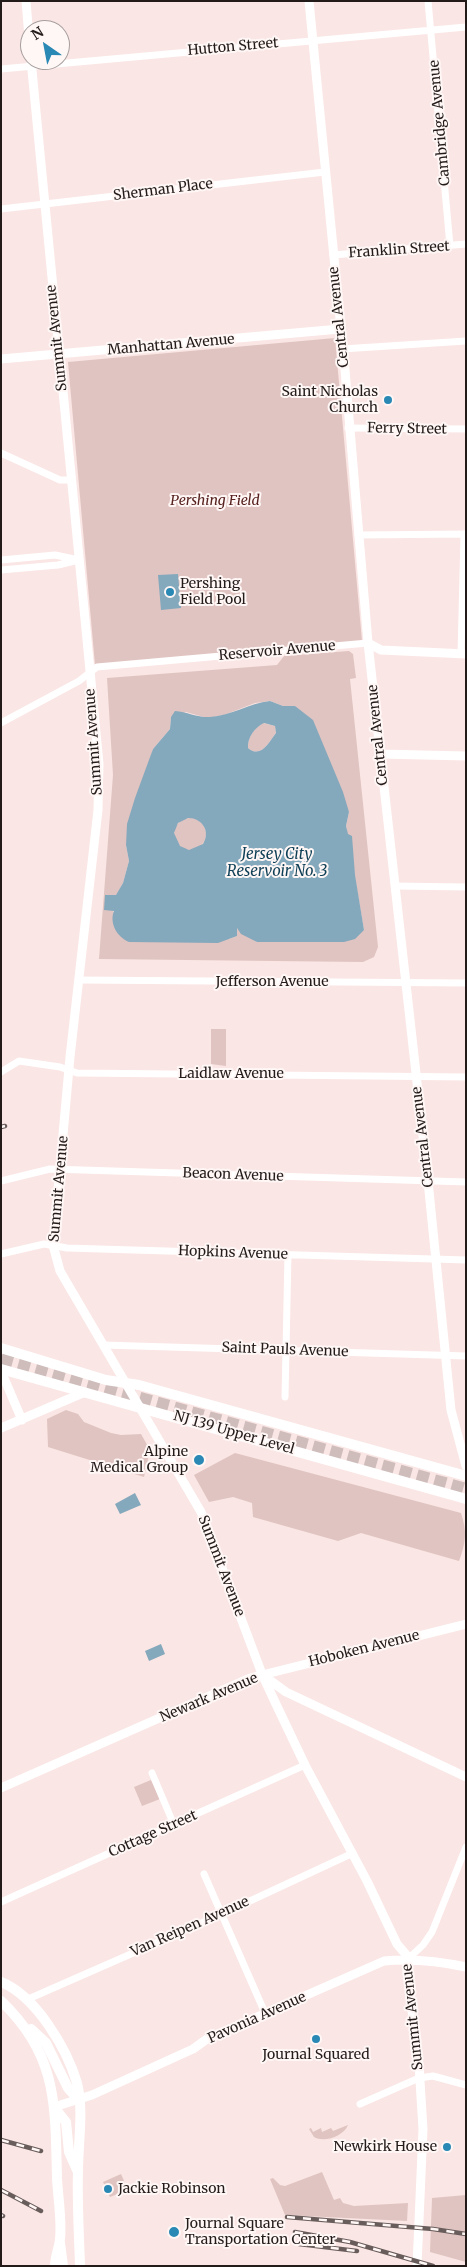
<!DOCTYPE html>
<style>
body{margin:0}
#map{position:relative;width:467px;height:2267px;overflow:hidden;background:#fae6e4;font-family:Merriweather,serif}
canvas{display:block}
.frame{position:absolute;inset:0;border:2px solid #221b1a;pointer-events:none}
.north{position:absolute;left:20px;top:20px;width:50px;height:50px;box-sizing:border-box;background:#fff7f6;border:1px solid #a79f9e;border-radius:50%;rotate:327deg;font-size:14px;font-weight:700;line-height:20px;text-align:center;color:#221b1a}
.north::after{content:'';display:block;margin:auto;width:18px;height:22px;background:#2988b4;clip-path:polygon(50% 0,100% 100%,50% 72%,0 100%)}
</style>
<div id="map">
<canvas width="467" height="2267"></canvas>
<div class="frame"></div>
<div class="north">N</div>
</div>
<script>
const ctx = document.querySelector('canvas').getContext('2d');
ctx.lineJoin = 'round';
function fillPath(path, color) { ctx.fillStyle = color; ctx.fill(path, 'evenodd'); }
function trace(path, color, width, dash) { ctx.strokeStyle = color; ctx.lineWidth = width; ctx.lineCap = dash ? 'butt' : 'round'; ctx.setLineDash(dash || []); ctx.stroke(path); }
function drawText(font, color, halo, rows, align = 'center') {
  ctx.font = font + ' Merriweather,serif'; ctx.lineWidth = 4; ctx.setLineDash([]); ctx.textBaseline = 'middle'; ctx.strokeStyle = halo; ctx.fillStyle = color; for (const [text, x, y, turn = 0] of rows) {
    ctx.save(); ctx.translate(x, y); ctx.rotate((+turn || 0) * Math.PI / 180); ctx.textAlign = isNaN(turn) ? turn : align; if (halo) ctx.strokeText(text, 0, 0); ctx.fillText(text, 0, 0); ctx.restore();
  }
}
fillPath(new Path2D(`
 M335,338L362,641L95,665L68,362Z
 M349,651L353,654L356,678L350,679L378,947L374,957L363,962L99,959L113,775L107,678L277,665L284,656ZM270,701L283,706H295L349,812L346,826L364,930L257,942L238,928L236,930L237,936L229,939L114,913L105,895L116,896L123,883L129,861L126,845L153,749L170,729L171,717L186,712L207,718L224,715L255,703Z
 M263,723L275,726L276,733C269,742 261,759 248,748C247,738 255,727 263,723Z
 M174 834a16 16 0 1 1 32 0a16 16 0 1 1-32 0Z
 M211,1029H226V1066L211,1064Z
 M66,1410L78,1414L84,1422L111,1433L121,1435L141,1434L150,1450L144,1477L48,1447L47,1419Z
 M235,1453L461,1513C467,1531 466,1543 459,1561L361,1533L338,1541L253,1517L252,1503L233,1497L209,1502L194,1475Z
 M151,1780L160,1799L142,1806L134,1787Z
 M348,2125C344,2136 324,2143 314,2137L309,2129L311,2128L313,2132L321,2128L322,2132L331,2128L333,2131Z
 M322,2172L334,2200L340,2198L343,2203L354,2206L408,2203L407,2221L285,2215L270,2179L273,2178L280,2185L285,2186Z
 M121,2174L128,2190L110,2197L107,2191L110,2190L109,2187L106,2188L103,2182Z
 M466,2195V2262L430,2252L432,2198Z`), '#e0c4c1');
fillPath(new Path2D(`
 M178,574L181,608L161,610L158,575Z
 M270,701L283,706H295L313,720L343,792L349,812L346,826L348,834L352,836L355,875L364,930L355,939L344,942H257L241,934L237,928V936L218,943L129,942C117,937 109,923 114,911L104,910L105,895H116L123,883L129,861L126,845L127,824L135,798L153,749L170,729L171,717L175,711C187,712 199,718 210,717C231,716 249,703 270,701ZM264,723L275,726L276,733C269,742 261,759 248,748C247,738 255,727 264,723ZM188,818C202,818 211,831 203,844L189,850L180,846L174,833L178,823Z
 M135,1493L141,1505L120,1514L115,1504Z
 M161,1644L165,1654L149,1661L145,1651Z`), '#84a8bc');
trace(new Path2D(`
 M1,1359L466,1489`), '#cfbdbc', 12, [12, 6]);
trace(new Path2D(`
 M428,1L450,246
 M1,69L466,27
 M1,209L325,172
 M333,255L466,244
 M342,349L466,341
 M348,428L466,429
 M1,453L60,480H71
 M358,535L466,534
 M1,560L55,555L79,560L58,565L1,570
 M461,654L464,534
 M1,723L79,681L97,667L368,643
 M395,886L466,887
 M79,980L466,983
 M1,1072L19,1061L60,1067L77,1073L466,1077
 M1,1181L50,1169L466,1182
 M1,1254L44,1244L67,1248L466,1260
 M103,1345L466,1356
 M285,1397L288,1255
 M152,1773L174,1825
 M204,1874L265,2013
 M1,1902L305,1765
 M409,1958L423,1945L432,1932L466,1847
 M26,2000L222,1914L353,1853
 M360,2104L419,2078L433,2076L466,2085`), '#fff', 7);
trace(new Path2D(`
 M26,1L30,50
 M309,1L345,370L368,643L428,1181L451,1410L466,1466
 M31,60L99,764L98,810L70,1057L53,1245L60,1271L201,1512L262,1674L275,1702L305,1765L367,1881L397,1944L409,1958L407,1971L419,2065L423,2129L417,2266
 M1,359L340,329
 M368,643L381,650L466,654
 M380,754L466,756
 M1,1371L22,1420
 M1,1428L85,1392
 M264,1676L286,1692L466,1777
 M1,1788L250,1678L466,1624
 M54,2107L92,2095L193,2049L207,2039L384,1961C413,1958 438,1961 466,1967`), '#fff', 9);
trace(new Path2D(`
 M1,1348L106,1380L139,1385L466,1476
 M1,1369L466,1499
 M1,1982C36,1996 67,2049 77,2083C84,2109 78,2144 78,2171C77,2202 79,2234 80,2266
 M1,2001C58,2055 55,2105 57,2178C58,2198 62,2220 60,2239C59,2249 55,2256 55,2266
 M31,2029L46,2043L68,2088L79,2100
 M54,2107L66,2122L69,2152L77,2170
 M60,2243L63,2266`), '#fff', 10);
const rail = new Path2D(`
 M1,1127L5,1126
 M1,2140L41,2151
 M1,2190L41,2211
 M1,2215L3,2216
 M287,2217L433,2229L466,2234
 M295,2232L350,2242L433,2266
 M299,2244L357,2251`);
trace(rail, '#685d5b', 4.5);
trace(rail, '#fff7f6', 2.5, [8]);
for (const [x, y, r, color] of [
 [388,400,5,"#2988b4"],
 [170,592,5,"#2988b4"],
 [199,1460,6,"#2988b4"],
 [316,2039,5,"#2988b4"],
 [447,2147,5,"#2988b4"],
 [108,2189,5,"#2988b4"],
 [174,2232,6,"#2988b4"]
]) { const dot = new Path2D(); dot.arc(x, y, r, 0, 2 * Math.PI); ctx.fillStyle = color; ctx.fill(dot); trace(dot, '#fff7f6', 2); }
drawText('14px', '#221b1a', '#fff7f6', [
 ["Hutton Street",233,47,-5],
 ["Cambridge Avenue",440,123,-95],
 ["Sherman Place",163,190,-7],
 ["Franklin Street",399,250,-4],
 ["Central Avenue",339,317,-96],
 ["Summit Avenue",57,338,-96],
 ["Manhattan Avenue",171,345,-5],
 ["Ferry Street",407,429,1],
 ["Reservoir Avenue",277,651,-5],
 ["Central Avenue",378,735,-96],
 ["Summit Avenue",94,742,-94],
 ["Jefferson Avenue",272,982],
 ["Laidlaw Avenue",231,1074],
 ["Central Avenue",423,1137,-97],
 ["Beacon Avenue",233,1175,2],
 ["Summit Avenue",59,1189,-85],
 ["Hopkins Avenue",233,1253,2],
 ["Saint Pauls Avenue",285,1350,2],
 ["NJ 139 Upper Level",234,1433,16],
 ["Summit Avenue",221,1566,69],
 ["Hoboken Avenue",364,1649,-14],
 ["Newark Avenue",209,1698,-23],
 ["Cottage Street",153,1834,-24],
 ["Van Reipen Avenue",190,1927,-24],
 ["Summit Avenue",413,2017,-96],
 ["Pavonia Avenue",257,2018,-24]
]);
drawText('14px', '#221b1a', '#fff7f6', [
 ["Saint Nicholas",378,392],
 ["Church",378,408],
 ["Pershing",180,584,"left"],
 ["Field Pool",180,600,"left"],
 ["Alpine",188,1452],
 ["Medical Group",188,1468],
 ["Journal Squared",316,2055,"center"],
 ["Newkirk House",437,2147],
 ["Jackie Robinson",118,2189,"left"],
 ["Journal Square",185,2224,"left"],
 ["Transportation Center",185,2240,"left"]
], 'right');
drawText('italic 14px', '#57221f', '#fff7f6', [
 ["Pershing Field",215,501]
]);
drawText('italic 15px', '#0d3e55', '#fff7f6', [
 ["Jersey City",277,855],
 ["Reservoir No. 3",277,872]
]);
</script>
